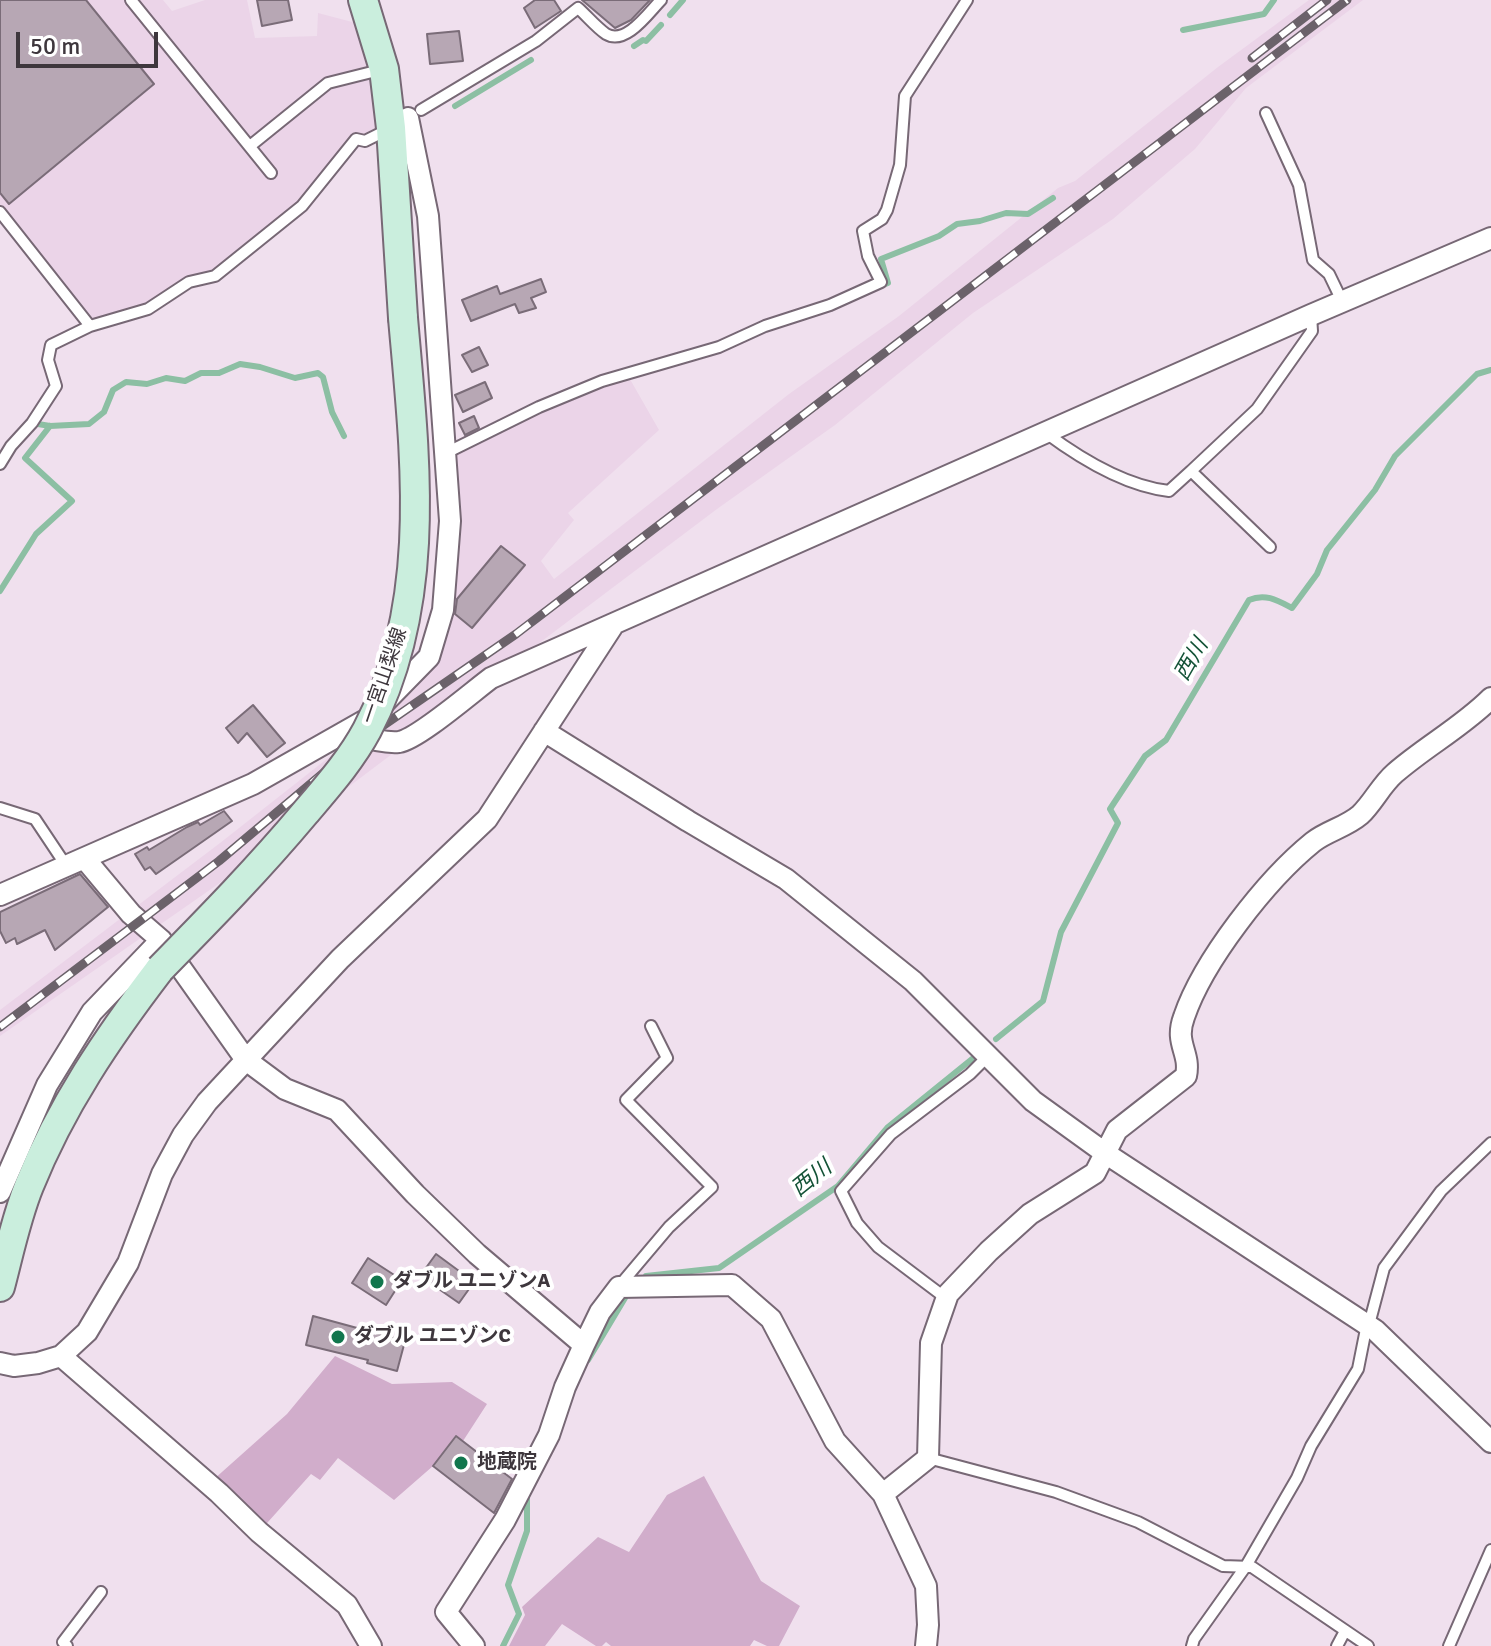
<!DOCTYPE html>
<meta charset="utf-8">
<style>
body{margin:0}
#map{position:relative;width:1491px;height:1646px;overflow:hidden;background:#f0e0ee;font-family:Signika,sans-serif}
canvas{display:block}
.scale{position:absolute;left:16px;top:32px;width:142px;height:36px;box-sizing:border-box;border:4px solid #3e373d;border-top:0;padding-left:10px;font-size:24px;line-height:28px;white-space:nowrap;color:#3e373d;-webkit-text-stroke:6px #fff;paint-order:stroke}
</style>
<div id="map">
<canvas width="1491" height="1646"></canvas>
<div class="scale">50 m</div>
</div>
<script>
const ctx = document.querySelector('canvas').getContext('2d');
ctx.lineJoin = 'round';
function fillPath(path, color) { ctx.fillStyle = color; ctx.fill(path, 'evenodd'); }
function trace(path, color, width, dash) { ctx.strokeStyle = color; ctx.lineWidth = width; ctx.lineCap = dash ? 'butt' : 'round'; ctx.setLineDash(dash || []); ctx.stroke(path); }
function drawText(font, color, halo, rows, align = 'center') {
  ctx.font = font + ' Signika,"Noto Sans JP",sans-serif'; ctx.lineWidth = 8; ctx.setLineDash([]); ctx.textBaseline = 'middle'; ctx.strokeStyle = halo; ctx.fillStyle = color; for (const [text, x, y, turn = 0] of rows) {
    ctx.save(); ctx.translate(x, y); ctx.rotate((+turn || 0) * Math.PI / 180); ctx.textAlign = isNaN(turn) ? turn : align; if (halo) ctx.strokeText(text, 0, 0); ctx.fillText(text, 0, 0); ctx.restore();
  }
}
fillPath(new Path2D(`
 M0,0H163L172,11L205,0H247L255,38L317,36L318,13L356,23L391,128L355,139L302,206L215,276L189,282L148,309L90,326L0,212Z
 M1309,0H1363L1246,88L1195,149L1113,219L973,313L835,425L717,509L237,871L0,1036V1010L220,843L417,688L429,657L443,610L444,454L539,407L627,374L659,430L568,513L574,520L541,561L554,579L789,394L899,316L1058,188L1075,181L1218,67Z`), '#ebd4e8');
fillPath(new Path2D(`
 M335,1356L392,1384L452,1382L487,1404L463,1441L455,1436L433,1466L394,1500L338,1458L320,1480L311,1474L259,1532L213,1480L287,1414Z
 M704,1476L761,1581L800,1606L779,1646H767L754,1640L750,1646H611L606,1642L602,1646H596L562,1624L545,1646H509L525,1615L522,1607L598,1537L629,1552L667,1495Z`), '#d1adcb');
trace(new Path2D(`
 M670,15L683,0
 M1183,30L1264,14L1274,0
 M634,46L643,40L646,41L661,25
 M455,106L531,60
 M880,286L888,283L881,259L939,236L957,224L980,221L1006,213L1028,214L1053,198
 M32,423L50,426L89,424L104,412L113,390L126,382L147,384L166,378L185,381L201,373H219L240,364L260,367L295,378L318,373L323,377L332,412L344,436
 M0,591L36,534L72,501L25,458L50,426
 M996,1039L1043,1001L1061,932L1118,823L1110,809L1145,756L1166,740L1249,600C1265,593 1277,600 1292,608L1317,574L1327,550L1375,490L1395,456L1477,374L1491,370
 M646,1276L719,1268L838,1186L888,1127L972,1059
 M588,1360L625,1298
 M503,1646L519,1614L508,1585L527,1531V1493`), '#8cbfa3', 6);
const building = new Path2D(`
 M0,0H86L154,84L9,204L0,193Z
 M257,0H288L292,20L262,26Z
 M535,0H554L561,11L535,28L524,8Z
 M582,0H650L631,20L615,28Z
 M459,31L463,61L430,64L427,34Z
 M541,279L546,292L531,298L536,308L519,313L515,304L471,321L462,300L497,286L500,294Z
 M479,347L488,365L472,372L462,355Z
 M485,382L492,398L463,412L455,395Z
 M474,416L479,428L465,435L459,423Z
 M501,546L525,565L472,628L455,614L457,599Z
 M253,705L285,743L267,757L247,733L238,743L226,728Z
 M224,811L232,821L156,874L150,867L145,870L135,854L147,847L149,850L187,827L198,822L200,825Z
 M80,874L108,907L55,950L45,930L17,944L15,938L6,943L0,931V912Z
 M436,1254L474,1282L459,1303L420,1276Z
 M368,1258L402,1280L386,1305L352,1283Z
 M313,1316L405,1341L397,1371L367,1363L368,1360L306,1345Z
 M456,1436L512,1479L494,1513L433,1466Z`);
fillPath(building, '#b7a7b4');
trace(building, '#7a6c78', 2);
const service = new Path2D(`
 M131,0L271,173
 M421,110L536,41L578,8C587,16 596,27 606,34C626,46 649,12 661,0
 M1266,113L1299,185L1313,260L1329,274L1342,301
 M250,146L328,83L380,70
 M0,212L90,326L148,309L189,282L215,276L302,206L356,139L365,141L389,129
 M1046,433C1081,459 1125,486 1169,491L1191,471
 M444,454L539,407L602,381L719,347L765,326L830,305L881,282L868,256L863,231L882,219L887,210L900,165L905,96L967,0
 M0,464L11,446L32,423L56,386L48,360L51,345L90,326
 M1270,547L1191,471L1257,409L1312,331L1311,315
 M0,808L35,819L67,867
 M620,1285L669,1227L712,1187L626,1100L667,1058L651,1026
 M947,1299L878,1247L857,1223L841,1191L891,1134L970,1074L988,1056
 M928,1458L1056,1492L1138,1522L1223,1566L1252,1567L1368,1646
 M67,1646L63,1642L101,1592
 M1192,1646L1194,1639L1246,1566L1297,1478L1311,1446L1358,1369L1367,1324L1371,1317L1384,1268L1441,1191L1491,1143
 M1337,1646L1345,1631
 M1449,1646L1491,1550`);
const minor = new Path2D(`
 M385,702L429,657L443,610L450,521L428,216L408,118
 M544,731L688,821L786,879L913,981L1033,1101L1105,1153L1375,1330L1491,1442
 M358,732L356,734C368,739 386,743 399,742C418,739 472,692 491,678L1311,315L1491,238
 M85,859L131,914L161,940L246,1060L285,1089L337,1110L415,1194L477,1254L584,1345
 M0,895L253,784L364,721
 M0,1192L47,1085L92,1012L161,940
 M61,1356L219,1493L259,1532L347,1605L371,1646
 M0,1363L14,1366L38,1363L61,1356L87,1332L128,1263L162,1174L183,1135L207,1102L340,959L487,819L612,627
 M883,1494L928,1458L931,1343L948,1294L989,1251L1030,1214L1095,1173L1117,1130L1186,1076C1191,1052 1174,1044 1184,1017C1203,961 1266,880 1313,842C1327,831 1346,827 1360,815C1373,803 1381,785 1395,773C1426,746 1462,727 1491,698
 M474,1646L446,1612L505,1520L549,1435L565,1387L584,1345L600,1312L619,1287L732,1285L771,1319L835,1441L883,1494L926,1586L928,1625L926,1646`);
const secondary = new Path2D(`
 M363,0L384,69L391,128L403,318
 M0,1287C9,1253 16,1218 29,1186C61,1106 108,1037 160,969`);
trace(service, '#776875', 14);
trace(minor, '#776875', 24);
trace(secondary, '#776875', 32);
trace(service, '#fff', 10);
trace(minor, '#fff', 20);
trace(secondary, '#caeedd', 28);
const rail = new Path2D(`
 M1252,58L1327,0
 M0,1027L219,861L365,738L516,634L1347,0`);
trace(rail, '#6b626a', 9);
trace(rail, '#fff', 6, [18]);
const secondaryBridge = new Path2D(`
 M160,969C210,918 259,868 305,813C327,787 351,760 367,730C434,602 415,456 403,318`);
trace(secondaryBridge, '#776875', 32, []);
trace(secondaryBridge, '#caeedd', 28);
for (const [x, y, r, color] of [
 [377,1282,8,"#11764d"],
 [338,1337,8,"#11764d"],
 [461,1463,8,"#11764d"]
]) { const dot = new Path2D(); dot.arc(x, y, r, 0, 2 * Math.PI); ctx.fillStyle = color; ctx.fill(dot); trace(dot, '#fff', 3); }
drawText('20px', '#3e373d', '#fff', [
 ["一宮山梨線",385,676,-71]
]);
drawText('bold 20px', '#3e373d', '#fff', [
 ["ダブル ユニゾンA",393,1282],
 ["ダブル ユニゾンC",354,1337],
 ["地蔵院",477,1463]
], 'left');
drawText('italic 22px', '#145337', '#fff', [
 ["西川",1192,660,-60],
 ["西川",812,1179,-39]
]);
</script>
